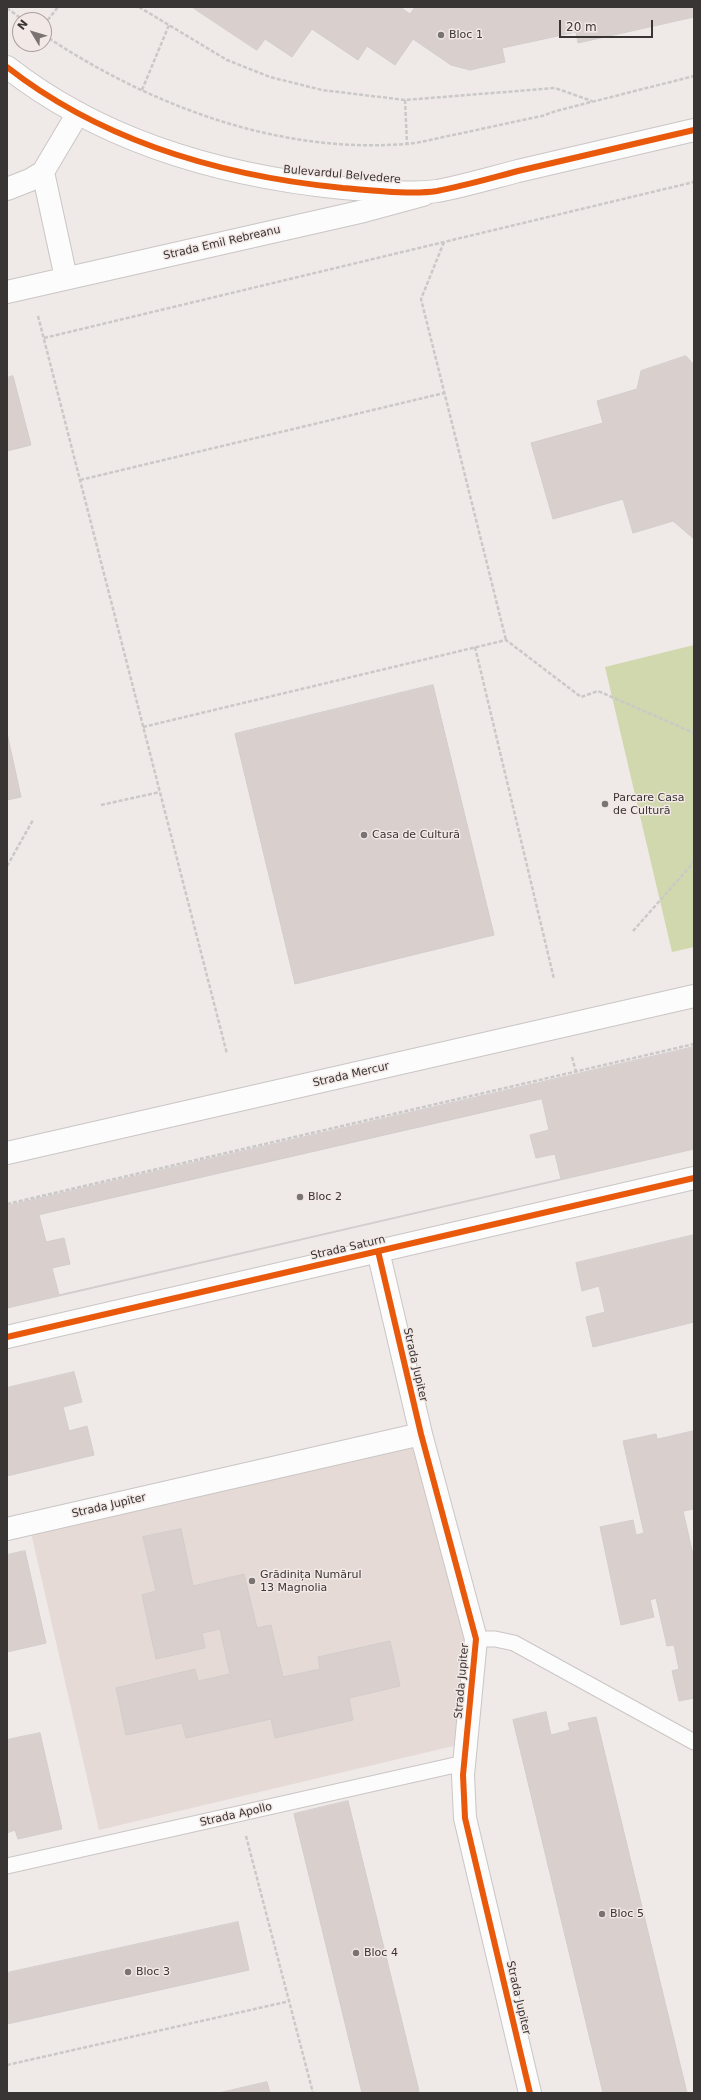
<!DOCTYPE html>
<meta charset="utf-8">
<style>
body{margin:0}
#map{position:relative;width:701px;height:2100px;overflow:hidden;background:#efe9e8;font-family:"DejaVu Sans",sans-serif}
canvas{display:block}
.frame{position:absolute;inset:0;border:8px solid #393534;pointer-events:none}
.north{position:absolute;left:12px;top:12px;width:40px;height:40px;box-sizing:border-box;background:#f2e8e5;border:1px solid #a8a09e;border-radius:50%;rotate:308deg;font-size:11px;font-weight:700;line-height:16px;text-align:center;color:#393534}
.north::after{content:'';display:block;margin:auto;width:14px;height:18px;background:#797473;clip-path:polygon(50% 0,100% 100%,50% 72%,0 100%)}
.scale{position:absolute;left:559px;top:20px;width:94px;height:18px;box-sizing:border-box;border:2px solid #393534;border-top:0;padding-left:5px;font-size:12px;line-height:14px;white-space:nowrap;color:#393534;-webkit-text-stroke:3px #f2e8e5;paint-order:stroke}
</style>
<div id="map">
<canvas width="701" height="2100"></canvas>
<div class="frame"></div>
<div class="north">N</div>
<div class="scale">20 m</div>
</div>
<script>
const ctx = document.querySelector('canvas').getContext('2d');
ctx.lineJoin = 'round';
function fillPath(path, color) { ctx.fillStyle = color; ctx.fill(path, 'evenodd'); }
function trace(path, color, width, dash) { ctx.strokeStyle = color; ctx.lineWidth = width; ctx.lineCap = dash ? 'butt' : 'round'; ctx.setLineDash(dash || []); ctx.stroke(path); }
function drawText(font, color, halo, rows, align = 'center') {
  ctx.font = font + ' "DejaVu Sans",sans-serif'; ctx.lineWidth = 3; ctx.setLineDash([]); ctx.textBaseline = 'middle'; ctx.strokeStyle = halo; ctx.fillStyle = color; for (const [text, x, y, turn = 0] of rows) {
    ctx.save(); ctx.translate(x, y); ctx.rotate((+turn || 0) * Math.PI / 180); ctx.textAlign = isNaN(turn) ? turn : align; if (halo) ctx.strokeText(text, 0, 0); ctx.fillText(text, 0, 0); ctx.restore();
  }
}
fillPath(new Path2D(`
 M421,1434L476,1639L466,1743L99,1830L29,1524Z`), '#e6dad6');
fillPath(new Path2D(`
 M694,645V947L672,952L605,667Z`), '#d1d8ad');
const building = new Path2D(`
 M192,7H400L410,14L415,7H694V17L578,43L576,32L502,48L505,62L470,70L451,65L413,39L395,65L367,46L358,60L312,29L292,57L265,39L257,50Z
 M686,356L694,365V539L673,521L633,533L623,499L553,519L531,443L603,423L597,401L637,389L641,371Z
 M13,376L31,445L7,451V378Z
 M433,685L494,935L295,984L235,734Z
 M7,733L21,797L7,800Z
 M694,1047V1149L7,1308V1206Z
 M542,1099L549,1130L530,1135L536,1158L555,1154L561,1179L59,1295L52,1268L70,1264L64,1238L46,1242L39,1215Z
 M694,1235V1322L593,1347L586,1317L605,1312L599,1286L582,1291L576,1263Z
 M74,1372L82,1402L63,1407L69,1431L87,1426L94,1455L7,1476V1388Z
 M694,1431V1509L683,1511L694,1559V1698L679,1701L672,1671L679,1669L674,1645L667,1646L656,1598L650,1600L654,1617L621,1625L600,1527L633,1520L636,1535L644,1533L623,1441L656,1434L657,1439Z
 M181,1529L193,1586L244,1574L257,1628L271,1625L283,1677L320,1669L318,1657L390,1641L400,1686L349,1698L353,1720L275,1738L271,1719L186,1738L182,1723L126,1735L116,1688L195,1669L198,1681L230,1674L220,1629L202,1633L205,1648L156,1659L142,1595L156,1591L143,1537Z
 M25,1551L46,1643L7,1652V1555Z
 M546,1712L551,1735L570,1730L568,1723L596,1717L687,2093H603L513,1720Z
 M40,1733L62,1829L18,1839L15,1830L7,1833V1740Z
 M348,1801L419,2091L410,2093H362L294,1814Z
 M238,1922L249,1970L7,2024V1973Z
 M267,2082L270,2093H219Z`);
fillPath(building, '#d9d0cd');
trace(building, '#d1cdcc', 1);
const lane = new Path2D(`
 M476,1639H495L514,1643L694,1742
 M7,1866L464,1763`);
const street = new Path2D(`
 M43,172L66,278
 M7,189L30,180L43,172L78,113
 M7,292L364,211L423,195
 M7,1153L694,996
 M378,1251L421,1434L476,1639L463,1775L465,1818L530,2093
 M7,1337L694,1178
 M7,1529L421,1434`);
const secondary = new Path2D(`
 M7,67C104,143 222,176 343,188C370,190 410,195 437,191C464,186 491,178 518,171C576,158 635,144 694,130`);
trace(lane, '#cac6c5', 17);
trace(street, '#cac6c5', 24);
trace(secondary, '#cac6c5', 24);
trace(new Path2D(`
 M139,7L227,60L270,77L322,90L405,100L555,88L592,101
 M7,8L23,20
 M44,25L58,7
 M44,35C149,105 277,154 405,144C421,143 437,138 453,135C482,129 512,122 542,116L556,111L694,76
 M142,90L169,25
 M405,100L407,144
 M444,242L421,299L506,640
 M38,316L227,1054
 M44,338L694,182
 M80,480L444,393
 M475,647L554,979
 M143,727L506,640L581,697L598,691L694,733
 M101,805L160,792
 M7,866L33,820
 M633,931L694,862
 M572,1057L576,1072
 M7,1204L694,1044
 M246,1836L313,2093
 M7,2065L290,2001`), '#cbc9c8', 2.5, [4, 2]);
trace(lane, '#fdfcfc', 15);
trace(street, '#fdfcfc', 22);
trace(secondary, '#fdfcfc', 22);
trace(new Path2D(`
 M7,67C104,143 222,176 343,188C370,190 410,195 437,191C464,186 491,178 518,171C576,158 635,144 694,130
 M378,1251L421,1434L476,1639L463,1775L465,1818L530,2093
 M7,1337L694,1178`), '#e8590c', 6);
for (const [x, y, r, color] of [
 [441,35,4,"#797473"],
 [605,804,4,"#797473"],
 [364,835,4,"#797473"],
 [300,1197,4,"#797473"],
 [252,1581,4,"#797473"],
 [602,1914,4,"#797473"],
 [356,1953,4,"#797473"],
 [128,1972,4,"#797473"]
]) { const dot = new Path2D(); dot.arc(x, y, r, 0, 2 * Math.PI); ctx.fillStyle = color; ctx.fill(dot); trace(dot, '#f2e8e5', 1.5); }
drawText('11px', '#393534', '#f2e8e5', [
 ["Bloc 1",449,35],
 ["Parcare Casa",613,798],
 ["de Cultură",613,811],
 ["Casa de Cultură",372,835],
 ["Bloc 2",308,1197],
 ["Grădinița Numărul",260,1575],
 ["13 Magnolia",260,1588],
 ["Bloc 5",610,1914],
 ["Bloc 4",364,1953],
 ["Bloc 3",136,1972]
], 'left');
drawText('11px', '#393534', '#f2e8e5', [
 ["Bulevardul Belvedere",342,175,5],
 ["Strada Emil Rebreanu",222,243,-13],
 ["Strada Mercur",351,1075,-13],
 ["Strada Saturn",348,1248,-13],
 ["Strada Jupiter",415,1365,77],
 ["Strada Jupiter",109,1506,-13],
 ["Strada Jupiter",462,1681,-85],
 ["Strada Apollo",236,1815,-13],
 ["Strada Jupiter",518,1998,77]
]);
</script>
